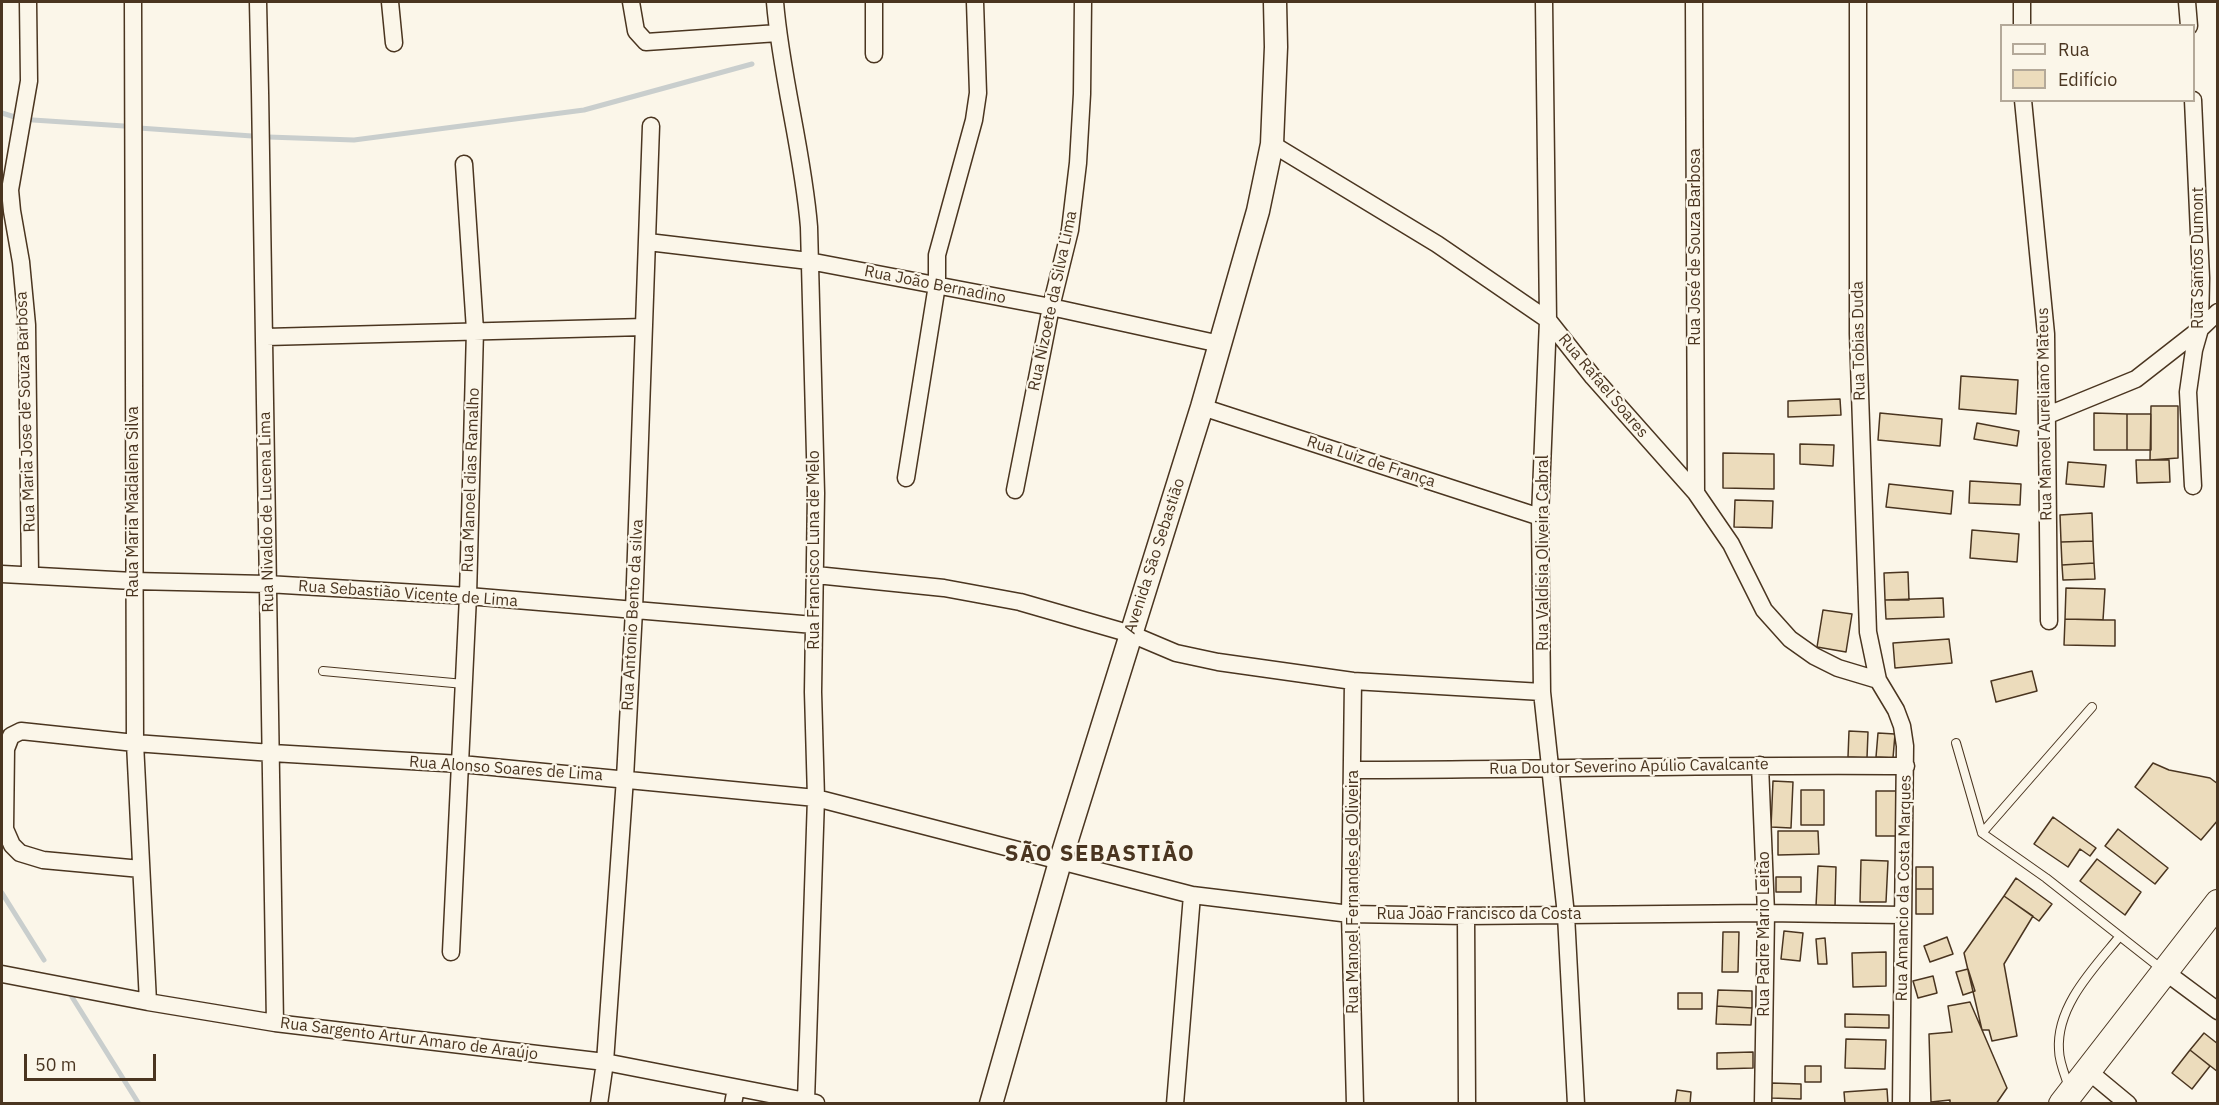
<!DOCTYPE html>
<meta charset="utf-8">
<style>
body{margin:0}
#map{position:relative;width:2219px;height:1105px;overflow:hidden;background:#fbf6e9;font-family:"IBM Plex Sans",sans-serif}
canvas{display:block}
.frame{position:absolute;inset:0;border:3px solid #4a3520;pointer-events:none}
.legend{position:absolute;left:2000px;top:24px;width:195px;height:78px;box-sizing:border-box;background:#fbf6e9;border:2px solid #b4a999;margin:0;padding:8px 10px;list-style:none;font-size:18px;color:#4a3520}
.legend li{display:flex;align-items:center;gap:12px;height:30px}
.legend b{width:30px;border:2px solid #b4a999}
.scale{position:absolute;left:24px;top:1054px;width:132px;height:27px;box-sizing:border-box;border:3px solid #4a3520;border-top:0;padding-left:8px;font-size:18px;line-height:21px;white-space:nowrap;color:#4a3520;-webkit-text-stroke:4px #fbf6e9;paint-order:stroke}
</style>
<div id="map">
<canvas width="2219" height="1105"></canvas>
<div class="frame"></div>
<ul class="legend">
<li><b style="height:8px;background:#fbf6e9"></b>Rua</li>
<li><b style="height:16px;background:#ecdcbc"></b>Edifício</li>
</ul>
<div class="scale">50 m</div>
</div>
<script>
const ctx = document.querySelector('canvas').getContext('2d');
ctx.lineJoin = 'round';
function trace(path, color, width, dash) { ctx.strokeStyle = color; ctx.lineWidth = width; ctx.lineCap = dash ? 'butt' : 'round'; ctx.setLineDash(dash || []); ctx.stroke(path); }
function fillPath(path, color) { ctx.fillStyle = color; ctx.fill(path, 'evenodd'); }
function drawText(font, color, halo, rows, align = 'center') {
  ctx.font = font + ' "IBM Plex Sans",sans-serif'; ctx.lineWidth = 4.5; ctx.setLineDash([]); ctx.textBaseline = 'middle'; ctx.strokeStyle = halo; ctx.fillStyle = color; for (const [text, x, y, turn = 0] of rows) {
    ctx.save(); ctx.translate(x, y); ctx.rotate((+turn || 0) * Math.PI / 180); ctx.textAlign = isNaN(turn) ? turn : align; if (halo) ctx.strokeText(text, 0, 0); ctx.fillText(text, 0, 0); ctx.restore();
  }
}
trace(new Path2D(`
 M2,113L18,118
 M33,120L124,126
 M139,128L252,136
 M268,137L354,140L584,110L752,64
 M2,893L44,960
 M72,997L139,1104`), '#c9cecd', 5);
const building = new Path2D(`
 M1961,376L2018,380L2016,414L1959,409Z
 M1840,399L1841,415L1788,417V401Z
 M2151,406H2178V458L2150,460Z
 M1880,413L1942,419L1940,446L1878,440Z
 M2094,413L2127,414V450H2094Z
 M2127,414H2151V450H2127Z
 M1977,423L2019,431L2017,446L1974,439Z
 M1800,444L1834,445L1833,466L1800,464Z
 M1723,453L1774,454V489L1723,488Z
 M2136,460H2169L2170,482L2137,483Z
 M2068,462L2106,465L2104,487L2066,484Z
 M1970,481L2021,484L2020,505L1969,503Z
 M1889,484L1953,491L1951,514L1886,507Z
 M1735,500L1773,501L1772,528L1734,527Z
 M2092,513L2093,541L2061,542L2060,515Z
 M1972,530L2019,534L2017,562L1970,558Z
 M2093,541L2094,563L2062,565L2061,542Z
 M2094,563L2095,579L2063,580L2062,565Z
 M1908,572L1909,600H1885L1884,573Z
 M2066,588L2105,589L2103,620L2065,619Z
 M1943,598L1944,617L1886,619L1885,600Z
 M1823,610L1852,614L1846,652L1817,647Z
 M2065,619L2115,620V646L2064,645Z
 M1949,639L1952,663L1895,668L1893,643Z
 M2032,671L2037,691L1996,702L1991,681Z
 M1849,731L1868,732L1867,758L1848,757Z
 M1878,733L1895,734L1893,758L1876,757Z
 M2153,763L2169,770L2210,778L2218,784V820L2201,840L2135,787Z
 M1773,781L1793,782L1791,828L1771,827Z
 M1801,790H1824V825H1801Z
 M1876,791H1896V836H1876Z
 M2053,817L2096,848L2090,856L2080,849L2068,867L2034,844Z
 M2118,829L2168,868L2155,884L2105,846Z
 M1778,831H1818L1819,854L1778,855Z
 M2097,859L2141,892L2125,915L2080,881Z
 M1861,860L1888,861L1886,902H1860Z
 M1818,866L1836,867L1835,907L1816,906Z
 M1916,867H1933V889H1916Z
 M1776,877H1801V892H1776Z
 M2016,878L2052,904L2039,921L2004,896Z
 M1916,889H1933V914H1916Z
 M2004,896L2033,916L2004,964L2017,1036L1992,1041L1989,1030H1982L1964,953Z
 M1784,931L1803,933L1800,961L1781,959Z
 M1723,932H1739L1738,972H1722Z
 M1947,937L1953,954L1930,962L1924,946Z
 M1825,938L1827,964H1818L1816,939Z
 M1886,952V986L1853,987L1852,953Z
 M1968,969L1975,991L1963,995L1956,972Z
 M1933,976L1937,993L1918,998L1913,981Z
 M1718,990L1752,991V1008L1717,1006Z
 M1678,993H1702V1009H1678Z
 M1970,1002L2007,1088L1996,1104H1950V1100L1931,1102L1929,1034L1952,1032L1948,1006Z
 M1717,1006L1752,1008L1751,1025L1716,1024Z
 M1845,1014L1889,1015V1028L1845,1027Z
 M2204,1033L2218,1044V1072L2190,1050Z
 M1846,1039L1886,1040L1885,1069L1845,1068Z
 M2190,1050L2210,1066L2192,1089L2172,1073Z
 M1753,1052V1068L1717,1069V1053Z
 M1805,1066H1821V1082H1805Z
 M1772,1083L1801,1084V1099L1771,1098Z
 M1887,1089L1888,1104H1845L1844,1092Z
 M1677,1090L1691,1092L1690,1104H1675Z`);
fillPath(building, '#ecdcbc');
trace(building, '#4a3520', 1.5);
const lane = new Path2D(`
 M323,671L464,684
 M1956,743L1982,833L2046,878L2163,970
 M1982,833L2092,707
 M2069,1087C2065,1075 2059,1062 2059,1050C2056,1006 2094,968 2120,936`);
const street = new Path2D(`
 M28,2L29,81L10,190L12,211L21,262L27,325L30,574
 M133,2L135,743L148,1002
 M258,2C266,342 269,682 275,1023
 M390,2L394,43
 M631,2L636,31L646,42L778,33
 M775,2C781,77 803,151 809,227L816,493L813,692L816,798L806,1101
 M874,2V54
 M1544,2L1548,320L1540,517L1542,692L1566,915L1576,1104
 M1694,2L1696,493
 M1858,2V334L1868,632L1878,680L1896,710L1902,726L1905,746L1901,1104
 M2022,2V26
 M2187,2L2189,26
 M2023,100L2046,334L2049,621
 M2193,100L2201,278L2200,329L2194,350L2188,392L2193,486
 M1272,144L1437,244L1548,320L1593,377L1696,493L1731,544L1764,610L1790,639L1814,656L1838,668L1878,680
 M648,242L809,261L1051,307L1220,344
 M266,337L644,327
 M1202,407L1540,517
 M2048,415L2136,379L2200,329L2218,312
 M906,478L937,285V255L974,120L978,93L975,2
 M1015,490L1051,307L1070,230L1078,163L1082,94L1083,2
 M2,574L133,581L267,584L468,596L814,625
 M816,575L944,588L1020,602L1131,634L1176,653L1218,662L1353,681L1542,692
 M1353,681L1350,914L1355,1104
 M1760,765L1766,913L1763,1104
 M1352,770C1537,770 1721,764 1906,766
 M141,869L43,860L20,853L12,845L5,829L6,749L11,736L21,731L135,743L272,753L461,764L816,798L1192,895L1350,914L1466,916L1766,913L1902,915
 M1466,916L1467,1104
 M451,952L468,596L475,330L464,164
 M2164,971L2218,1011
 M2,974L148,1002L275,1023L605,1062L816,1103
 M2087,1070L2128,1104
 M599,1104L605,1062L625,778L634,610L651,126
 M733,1104L736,1088
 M1175,1104L1192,895`);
const secondary = new Path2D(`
 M991,1104L1060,862L1202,407L1258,211L1272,144L1276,47L1275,2`);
const primary = new Path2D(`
 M2062,1104L2218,903`);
trace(lane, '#4a3520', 10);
trace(street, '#4a3520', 19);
trace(secondary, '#4a3520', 25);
trace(primary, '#4a3520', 28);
trace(lane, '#fbf6e9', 8);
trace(street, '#fbf6e9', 16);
trace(secondary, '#fbf6e9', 22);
trace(primary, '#fbf6e9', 26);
drawText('16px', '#4a3520', '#fbf6e9', [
 ["Rua José de Souza Barbosa",1695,247,-90],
 ["Rua Santos Dumont",2198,258,-90],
 ["Rua João Bernadino",935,285,11],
 ["Rua Nizoete da Silva Lima",1053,301,-78],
 ["Rua Tobias Duda",1859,341,-91],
 ["Rua Rafael Soares",1603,386,50],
 ["Rua Maria Jose de Souza Barbosa",26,412,-92],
 ["Rua Manoel Aureliano Mateus",2045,414,-91],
 ["Rua Luiz de França",1371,462,18],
 ["Rua Manoel dias Ramalho",471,480,-88],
 ["Raua Maria Madalena Silva",133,502,-90],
 ["Rua Nivaldo de Lucena Lima",267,512,-91],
 ["Rua Francisco Luna de Melo",814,550,-90],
 ["Rua Valdisia Oliveira Cabral",1543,553,-90],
 ["Avenida São Sebastião",1155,556,-72],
 ["Rua Sebastião Vicente de Lima",408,594,4],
 ["Rua Antonio Bento da silva",633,615,-87],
 ["Rua Doutor Severino Apúlio Cavalcante",1629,767,-1],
 ["Rua Alonso Soares de Lima",506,769,4],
 ["Rua Amancio da Costa Marques",1904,888,-89],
 ["Rua Manoel Fernandes de Oliveira",1353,892,-90],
 ["Rua João Francisco da Costa",1479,914],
 ["Rua Padre Mario Leitão",1764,934,-90],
 ["Rua Sargento Artur Amaro de Araújo",409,1039,7]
]);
ctx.letterSpacing = '1.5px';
drawText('bold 22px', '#4a3520', '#fbf6e9', [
 ["SÃO SEBASTIÃO",1100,855]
]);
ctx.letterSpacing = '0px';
</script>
